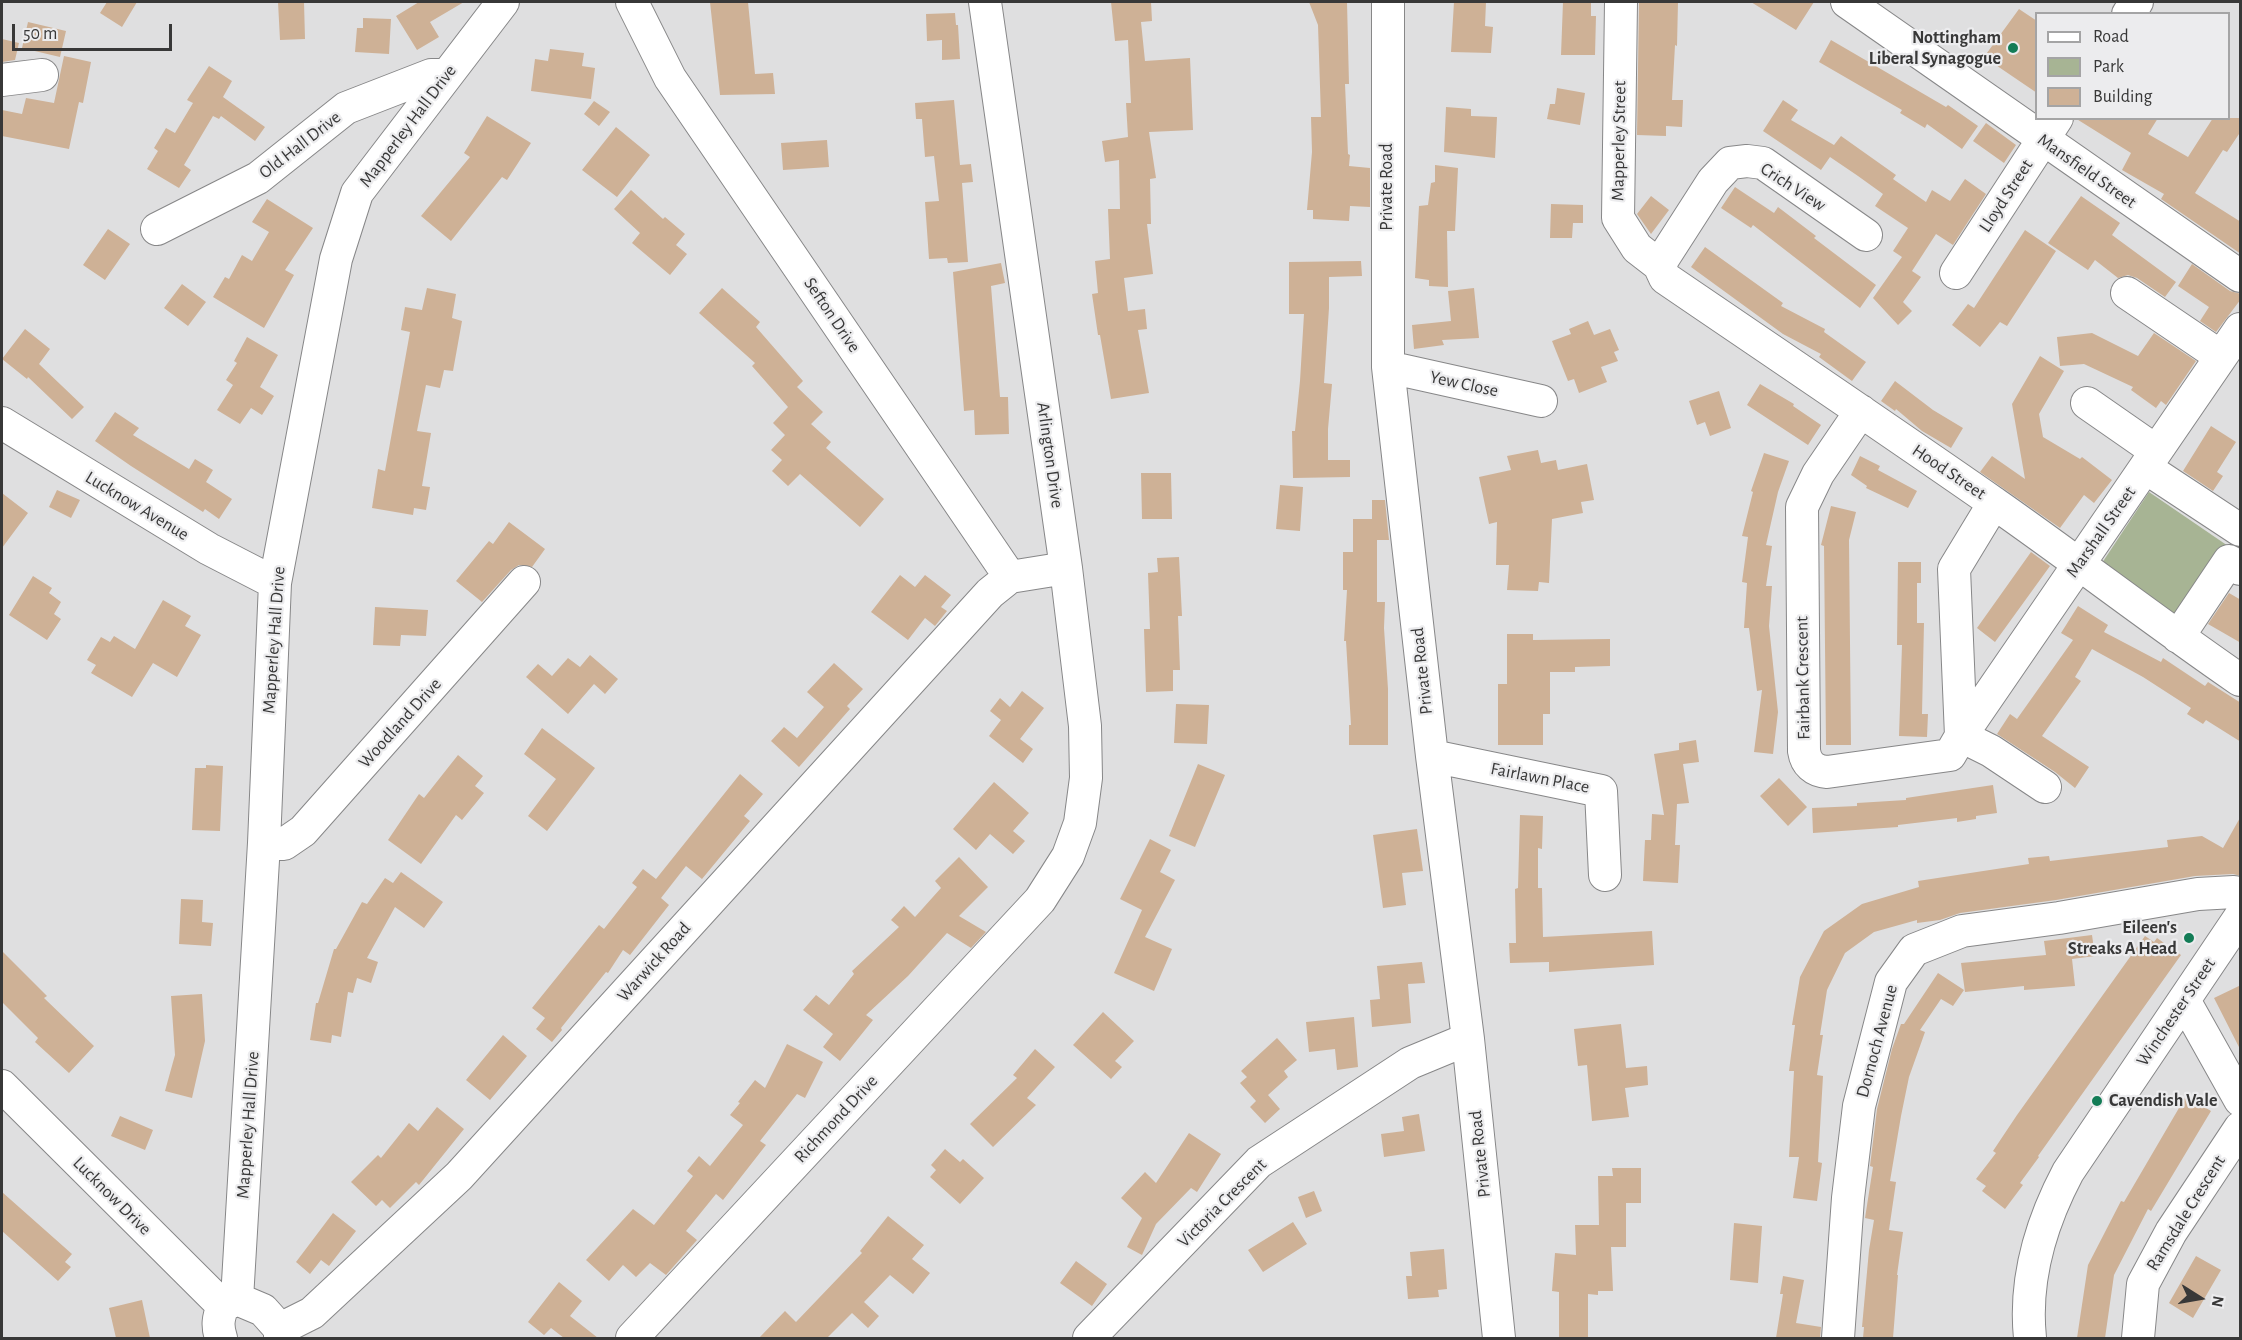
<!DOCTYPE html>
<style>
body{margin:0}
#map{position:relative;width:2242px;height:1340px;overflow:hidden;background:#dfdfe0;font-family:"Alegreya Sans",sans-serif}
canvas{display:block}
.frame{position:absolute;inset:0;border:3px solid #383838;pointer-events:none}
.legend{position:absolute;left:2035px;top:12px;width:195px;height:108px;box-sizing:border-box;background:#ececee;border:2px solid #a4a4a5;margin:0;padding:8px 10px;list-style:none;font-size:18px;color:#383838}
.legend li{display:flex;align-items:center;gap:12px;height:30px}
.legend b{width:30px;border:2px solid #a4a4a5}
.north{position:absolute;left:2170px;top:1268px;width:60px;height:60px;-webkit-text-stroke:4px #ececee;paint-order:stroke;rotate:101deg;font-size:16px;font-weight:700;line-height:24px;text-align:center;color:#383838}
.north::after{content:'';display:block;margin:auto;width:21px;height:27px;background:#383838;clip-path:polygon(50% 0,100% 100%,50% 72%,0 100%)}
.scale{position:absolute;left:12px;top:24px;width:160px;height:27px;box-sizing:border-box;border:3px solid #383838;border-top:0;padding-left:8px;font-size:18px;line-height:21px;white-space:nowrap;color:#383838;-webkit-text-stroke:4px #ececee;paint-order:stroke}
</style>
<div id="map">
<canvas width="2242" height="1340"></canvas>
<div class="frame"></div>
<ul class="legend">
<li><b style="height:8px;background:#fff"></b>Road</li>
<li><b style="height:16px;background:#a7b494"></b>Park</li>
<li><b style="height:16px;background:#ceb196"></b>Building</li>
</ul>
<div class="north">N</div>
<div class="scale">50 m</div>
</div>
<script>
const ctx = document.querySelector('canvas').getContext('2d');
ctx.lineJoin = 'round';
function fillPath(path, color) { ctx.fillStyle = color; ctx.fill(path, 'evenodd'); }
function trace(path, color, width, dash) { ctx.strokeStyle = color; ctx.lineWidth = width; ctx.lineCap = dash ? 'butt' : 'round'; ctx.setLineDash(dash || []); ctx.stroke(path); }
function drawText(font, color, halo, rows, align = 'center') {
  ctx.font = font + ' "Alegreya Sans",sans-serif'; ctx.lineWidth = 4.5; ctx.setLineDash([]); ctx.textBaseline = 'middle'; ctx.strokeStyle = halo; ctx.fillStyle = color; for (const [text, x, y, turn = 0] of rows) {
    ctx.save(); ctx.translate(x, y); ctx.rotate((+turn || 0) * Math.PI / 180); ctx.textAlign = isNaN(turn) ? turn : align; if (halo) ctx.strokeText(text, 0, 0); ctx.fillText(text, 0, 0); ctx.restore();
  }
}
fillPath(new Path2D(`
 M2149,492L2231,548L2183,622L2100,566Z`), '#a7b494');
fillPath(new Path2D(`
 M107,2H137L122,27L100,13Z
 M278,2H304L305,39L280,40Z
 M419,2H464L430,22L439,37L417,50L396,16Z
 M710,2H748L755,74L773,73L775,94L720,95Z
 M1111,2H1151L1152,21L1141,22L1145,61L1190,58L1193,130L1149,132L1156,178L1150,179L1151,224H1147L1153,274L1124,278L1128,311L1145,309L1147,329L1138,330L1149,393L1111,399L1100,335H1098L1092,294L1098,293L1095,261L1110,259L1108,209H1120L1119,160L1105,162L1102,141L1128,137L1126,103H1131L1128,40L1115,41Z
 M1309,2H1347L1349,84H1345L1348,154L1350,155L1349,166L1370,168V207L1350,206L1349,221L1313,219V210H1307L1312,152L1311,117H1321L1318,25Z
 M1454,2H1486L1485,26L1493,27L1491,53L1451,52Z
 M1563,2H1591V16H1596L1595,55H1561Z
 M1639,2H1678L1677,46L1675,45L1672,100H1683L1682,127L1666,126V136L1637,135Z
 M1751,2H1814L1796,30Z
 M2019,9L2037,21V93L1984,57Z
 M955,13L956,25H958L960,59L942,60V40L927,41L926,14Z
 M363,18L391,19L389,54L355,52L357,28H363Z
 M28,22L66,31L60,57L22,48Z
 M2,39L19,43L15,60L2,62Z
 M1831,40L1946,107L1948,105L1978,126L1962,149L1927,124L1925,128L1900,113L1902,110L1819,62Z
 M550,49L584,53L582,66L595,68L591,99L531,91L535,59L548,61Z
 M64,56L91,62L83,103L79,102L69,149L2,136V110L22,114L26,98L54,103Z
 M209,66L232,81L223,97L265,127L255,141L221,116L219,119L213,116L184,165L191,170L179,188L147,169L158,151L154,148L166,128L175,133L193,103L187,100Z
 M1557,88L1585,93L1580,125L1547,119L1550,104H1555Z
 M954,100L960,165L971,164L973,182L962,183L968,262L948,263L947,258L929,259L925,202L939,201L934,156L925,157L922,119H916L915,103Z
 M1783,100L1798,110L1791,120L1834,145L1841,136L1896,175L1893,179L1926,202L1932,190L1950,201L1965,179L1986,194L1953,245L1936,234L1912,271L1921,277L1903,302L1912,311L1898,325L1873,298L1902,257L1893,251L1908,228L1875,206L1883,194L1858,176L1830,157L1821,170L1763,131Z
 M594,101L610,112L599,126L584,114Z
 M1446,107L1471,109V116L1497,117L1495,158L1444,152Z
 M487,116L531,143L507,180L502,177L451,241L421,216L470,157L464,153Z
 M2075,118H2158L2148,134L2188,157L2213,118H2241V131L2227,152L2223,150L2195,193L2241,222V254L2161,199L2164,194L2122,170L2131,153Z
 M1986,123L2016,145L2004,163L1973,141Z
 M616,127L650,155L617,197L582,170Z
 M827,140L829,167L783,170L781,143Z
 M1435,165L1458,168L1455,231H1447L1448,287L1429,286V280L1415,278L1419,206L1428,205L1431,183L1435,182Z
 M1735,187L1774,213L1778,207L1816,236L1814,238L1876,285L1860,308L1753,225L1751,228L1721,208Z
 M631,190L663,219L665,217L685,234L676,245L687,254L670,275L632,243L640,233L614,209Z
 M1651,196L1669,210L1651,234L1637,214Z
 M2081,196L2120,223L2112,235L2176,282L2165,297L2137,278L2128,275L2118,278L2095,260L2088,270L2048,243Z
 M267,199L313,228L285,270L294,275L264,328L213,297L225,277L229,279L242,255L252,261L269,232L252,222Z
 M1551,204L1583,205V223H1573L1572,238H1550Z
 M108,229L130,244L105,280L83,265Z
 M2025,230L2056,251L2007,326L2000,322L1980,347L1952,325L1968,304L1974,308Z
 M1705,247L1783,303L1781,306L1825,329L1824,332L1866,362L1852,381L1819,357L1821,354L1783,334L1691,267Z
 M1361,261L1362,276L1329,277V308L1324,383L1332,384L1328,429V460H1350V477L1293,478L1292,431H1295L1300,381L1304,314H1289V262Z
 M1001,263L1005,283L991,286L1000,397H1008L1009,434L975,435L974,410L964,411L953,272Z
 M2192,264L2230,291L2241,294V299L2216,332L2200,321L2209,307L2178,286Z
 M182,284L206,302L188,326L164,308Z
 M427,288L456,294L452,318L462,321L453,371L444,370L440,388L426,385L417,431L431,433L422,486L430,487L426,510L414,508L413,515L372,508L378,469L385,471L410,332L401,330L405,307L422,310Z
 M722,288L760,322L756,327L803,381L797,387L823,412L811,424L831,442L826,448L884,499L860,527L800,474L788,486L772,471L782,460L771,450L785,435L773,423L788,407L752,366L755,363L699,313Z
 M1474,288L1479,338L1442,340L1444,345L1414,349L1412,325L1451,321L1448,291Z
 M1588,321L1594,335L1610,329L1619,350L1614,352L1618,361L1601,367L1607,382L1579,393L1574,379L1568,381L1552,341L1571,334L1569,329Z
 M25,329L50,349L39,364L84,407L72,419L28,377L27,379L2,359Z
 M2092,333L2138,356L2154,333L2196,361L2166,405L2161,401L2156,408L2131,390L2133,387L2084,364L2060,366L2057,337Z
 M247,337L278,355L260,387L274,396L262,415L251,408L240,424L217,410L233,385L226,380L237,363L234,361Z
 M2040,356L2064,371L2039,414L2043,437L2080,459L2082,457L2112,480L2094,503L2084,495L2060,528L1980,472L1992,456L2025,479L2012,404Z
 M1895,381L1933,410L1963,428L1951,448L1922,431L1896,409L1895,411L1881,401Z
 M1760,384L1794,404L1793,406L1821,425L1808,445L1747,405Z
 M1719,391L1731,428L1710,436L1705,422L1697,425L1689,401Z
 M115,412L139,428L133,435L189,469L195,459L213,470L206,482L232,499L219,519L205,509L203,512L131,466L95,441Z
 M2211,426L2236,442L2217,472L2223,476L2213,491L2183,471Z
 M1538,450L1541,463L1556,460L1558,470L1587,464L1594,500L1581,502L1583,513L1552,519L1549,583L1539,582L1538,591L1507,590L1509,565H1496L1497,522L1489,524L1479,477L1511,470L1507,456Z
 M1764,453L1789,461L1778,492L1766,545L1772,546L1766,586H1772L1769,626L1778,712L1773,754L1754,752L1762,690L1757,691L1749,628H1744L1747,583L1742,582L1748,537L1742,536L1753,492L1751,491Z
 M1860,456L1880,466L1878,470L1917,491L1908,508L1866,488L1867,486L1851,475Z
 M1141,473H1171L1172,519H1142Z
 M1280,485L1303,487L1300,531L1276,529Z
 M57,490L80,500L71,518L49,507Z
 M2,493L28,513L2,548Z
 M1372,500H1385L1389,540H1377V602H1385L1384,628L1388,689V745H1349V725H1351L1346,641H1344L1347,590H1343V552H1353V519H1372Z
 M1831,506L1856,512L1849,540L1851,745H1826L1824,546L1821,545Z
 M509,522L545,549L532,567L519,565L511,570L482,602L456,581L489,541L493,544Z
 M2031,552L2050,566L1995,642L1977,628Z
 M1179,557L1182,616H1178L1180,670H1173V691L1146,692L1144,629H1150L1148,573L1158,572L1157,558Z
 M1898,562H1921V583H1917V623H1924L1922,714H1928L1927,737L1899,736L1902,645H1897Z
 M900,575L915,587L925,575L951,595L941,607L947,611L935,626L925,618L908,640L871,612Z
 M33,576L52,588L49,593L61,602L54,614L61,619L47,640L9,615Z
 M2229,593L2241,600V643L2208,624Z
 M163,600L191,616L185,626L201,635L177,677L153,663L132,697L91,673L96,665L87,660L101,637L110,642L114,636L135,649Z
 M2078,606L2108,625L2104,632L2161,662L2163,658L2205,686L2208,682L2241,703V742L2206,720L2203,724L2187,714L2191,708L2143,677L2092,649L2075,677L2081,681L2042,736L2089,767L2075,788L2055,772L1997,734L2010,714L2017,719L2073,640L2061,633Z
 M375,607L428,610L426,636L401,635L400,646L373,645Z
 M1507,634H1533V640L1610,639V666L1575,667V672H1550V714H1543V745H1498V684H1507Z
 M590,655L618,679L605,694L594,684L568,714L526,677L538,664L552,676L568,658L580,667Z
 M834,663L863,689L847,706L850,709L799,767L771,741L784,727L797,738L824,707L807,692Z
 M1022,691L1044,708L1020,739L1033,749L1023,763L989,736L1001,720L990,711L1000,698L1010,707Z
 M1176,704L1209,705L1207,744L1174,743Z
 M542,728L595,768L547,831L528,816L556,779L524,754Z
 M1696,740L1699,762L1683,764L1689,803L1677,804L1675,845H1680L1678,883L1643,881L1645,840H1651L1652,814L1664,815L1654,754L1679,750V743Z
 M458,755L483,776L475,786L484,793L462,820L456,815L421,864L388,840L419,794L424,798Z
 M1198,764L1225,775L1195,847L1169,836Z
 M206,765L223,766L220,831L192,830L195,768H206Z
 M740,774L763,794L744,816L750,821L702,879L686,866L661,898L669,905L630,955L623,950L608,973L606,972L561,1028L562,1030L552,1042L536,1029L545,1018L532,1008L599,925L604,929L637,887L632,883L643,869L656,879Z
 M1779,778L1807,807L1788,826L1760,796Z
 M994,782L1029,813L1013,831L1025,841L1013,854L990,834L976,850L953,829Z
 M1993,785L1997,813L1976,816V819L1957,822V818L1898,825V827L1813,833L1812,808L1857,806V803L1906,800V798Z
 M1520,815L1543,816L1542,849L1538,848V888H1542L1543,937L1652,931L1654,965L1549,972V962L1510,963L1509,943H1516L1515,889L1518,888Z
 M2241,816V876L2233,874L2195,876L2056,900L1960,913L1940,920L1917,923V920L1874,932L1845,953L1827,990L1820,1035H1823L1817,1075L1823,1076L1818,1162L1822,1163L1817,1201L1793,1198L1799,1157H1789L1794,1071H1789L1795,1025H1792L1800,977L1824,931L1862,904L1919,887L1918,881L2029,864L2028,858L2049,856L2050,861L2168,847L2167,840L2202,836L2223,848Z
 M1417,829L1423,871L1402,873L1406,905L1383,908L1373,835Z
 M1150,839L1171,850L1160,872L1175,880L1145,937L1172,949L1154,991L1114,973L1142,910L1120,899Z
 M959,857L988,887L959,916L986,932L971,948L947,933L908,976L866,1015L873,1020L840,1061L823,1047L833,1034L803,1010L816,995L829,1005L854,974L852,971L899,927L891,920L904,906L915,917L941,888L935,881Z
 M401,872L443,902L424,928L395,907L367,958L378,962L371,983L357,978L353,993L348,992L341,1037L332,1035L331,1043L310,1040L316,1003H318L334,949H336L362,902L367,904L385,878L393,883Z
 M181,899L203,900L202,922L213,923L211,946L179,944Z
 M2092,935L2095,956L2072,959L2075,986L2024,990V986L1965,992L1961,963L2046,955L2044,941Z
 M2145,936L2154,942L2157,938L2181,955L2038,1156L2039,1157L2020,1183L2023,1185L2005,1209L1982,1191L1986,1186L1976,1179L1996,1153L1993,1151L2017,1115Z
 M2,951L47,996L44,998L94,1046L69,1073L35,1042L38,1038L2,1002Z
 M1422,962L1425,983L1408,984L1411,1023L1372,1027L1370,1000L1380,999L1377,966Z
 M1938,973L1964,990L1953,1006L1941,999L1920,1030L1925,1032L1909,1077L1901,1116L1890,1181L1896,1182L1889,1230L1903,1232L1897,1275H1898L1893,1338H1863L1864,1327H1862L1869,1250L1874,1220L1865,1218L1873,1167L1870,1166L1877,1109L1892,1049L1901,1024H1904Z
 M2241,985V1051L2214,998Z
 M202,994L205,1041L192,1098L165,1091L175,1055L171,996Z
 M1103,1012L1134,1041L1115,1061L1122,1067L1111,1079L1073,1045Z
 M1354,1017L1358,1067L1337,1070L1335,1049L1309,1052L1306,1022Z
 M1621,1024L1626,1068L1647,1066L1648,1085L1625,1088L1629,1117L1592,1121L1587,1065L1578,1066L1574,1029Z
 M503,1035L527,1056L490,1100L466,1080Z
 M1277,1038L1297,1060L1284,1071L1288,1077L1268,1095L1280,1109L1265,1123L1250,1107L1256,1101L1240,1083L1247,1077L1241,1071Z
 M787,1044L823,1062L805,1098L797,1094L760,1141L766,1145L723,1200L716,1194L686,1231L697,1240L666,1275L650,1263L636,1277L623,1265L609,1281L586,1260L633,1209L654,1225L693,1176L687,1171L699,1156L710,1166L743,1125L730,1115L740,1103L738,1102L755,1080L765,1088Z
 M1035,1049L1055,1067L1027,1098L1036,1105L993,1147L970,1124L1017,1078L1013,1075Z
 M2186,1096L2211,1111L2151,1211L2148,1209L2114,1275L2105,1338H2077L2088,1265L2121,1201L2124,1202Z
 M437,1107L464,1129L419,1185L416,1182L390,1208L382,1200L376,1206L351,1182L378,1155L381,1158L409,1123L418,1131Z
 M1419,1114L1425,1151L1384,1157L1381,1134L1404,1131L1402,1117Z
 M120,1116L153,1130L145,1150L111,1136Z
 M1189,1133L1221,1154L1197,1192L1191,1188L1156,1224L1142,1255L1127,1247L1142,1218L1121,1198L1145,1172L1156,1183Z
 M945,1149L960,1162L963,1159L984,1178L960,1204L930,1177L936,1170L931,1165Z
 M1612,1168H1641V1203H1626V1247H1611L1613,1291H1598V1295L1588,1294V1338H1559V1292L1552,1291L1555,1253L1576,1255L1575,1225H1599L1598,1176H1613Z
 M1314,1191L1322,1211L1306,1218L1298,1197Z
 M2,1192L72,1254L65,1262L71,1267L58,1281L2,1231Z
 M333,1213L356,1231L329,1266L321,1260L310,1274L296,1262Z
 M888,1216L924,1245L912,1259L930,1273L913,1294L890,1275L864,1302L879,1316L868,1328L852,1313L827,1338H759L785,1311L796,1322L862,1253L860,1251Z
 M1293,1222L1307,1244L1263,1272L1248,1250Z
 M1734,1223L1762,1226L1758,1283L1730,1280Z
 M1444,1249L1447,1289L1438,1290L1439,1297L1408,1299L1406,1276H1412L1410,1252Z
 M2196,1256L2221,1270L2193,1318L2169,1303Z
 M1076,1261L1107,1284L1092,1306L1060,1283Z
 M1783,1276L1804,1280L1796,1323L1821,1327L1820,1338H1776L1783,1294H1780Z
 M559,1282L582,1301L570,1316L598,1338H564L551,1328L544,1335L528,1322Z
 M142,1300L150,1338H116L109,1308Z`), '#ceb196');
const minor = new Path2D(`
 M632,2L670,78L1010,577L1066,568
 M1388,2V367L1432,756L1468,1039L1499,1338
 M1621,2L1618,218L1637,248L1659,265L1665,278C1775,353 1885,427 1994,503C2077,561 2157,623 2240,680
 M1847,2L2240,276
 M2128,14L2137,2
 M2,80L42,75
 M157,229L258,178L346,108L431,75H447
 M1659,265L1713,181L1730,163L1747,161L1763,163L1866,235
 M1956,273L2057,118
 M2127,293L2220,356
 M1388,367L1541,401
 M2087,403L2156,451
 M1861,411L1818,474L1802,507L1804,751C1806,764 1814,771 1827,772L1950,755L1961,736L1954,569L1994,503
 M2,423L209,549L275,583
 M2146,468L2240,530
 M2178,637L2229,561L2240,569
 M1432,756L1601,791L1605,875
 M2045,787L1991,751L1961,736L2240,329
 M264,843L284,844L303,831L524,582
 M2184,1000L2240,1100
 M2,1086L223,1306
 M237,1299L264,843L275,583L336,259L357,193L503,2
 M280,1329L312,1313L459,1176L990,593L1010,577
 M221,1338C217,1326 218,1318 223,1306L237,1299L263,1310L280,1329V1338
 M632,1338L1040,900L1068,856L1080,823L1086,778L1085,726L1066,568L985,2
 M1089,1338L1259,1162L1410,1063L1468,1039
 M1838,1338L1848,1198L1859,1106L1891,982L1914,950L1962,931L2059,918L2198,894L2234,892L2240,897
 M2030,1338C2024,1280 2041,1223 2068,1172L2240,917
 M2138,1338L2143,1284L2171,1232L2240,1128`);
trace(minor, '#878788', 34);
trace(minor, '#fff', 32);
for (const [x, y, r, color] of [
 [2013,48,6,"#137c56"],
 [2189,938,6,"#137c56"],
 [2097,1101,6,"#137c56"]
]) { const dot = new Path2D(); dot.arc(x, y, r, 0, 2 * Math.PI); ctx.fillStyle = color; ctx.fill(dot); trace(dot, '#ececee', 2); }
drawText('bold 18px', '#383838', '#ececee', [
 ["Nottingham",2001,38],
 ["Liberal Synagogue",2001,59],
 ["Eileen's",2177,928],
 ["Streaks A Head",2177,949],
 ["Cavendish Vale",2109,1101,"left"]
], 'right');
drawText('18px', '#383838', '#ececee', [
 ["Mapperley Hall Drive",408,126,-53],
 ["Mapperley Street",1619,141,-89],
 ["Old Hall Drive",300,145,-38],
 ["Mansfield Street",2087,171,35],
 ["Private Road",1387,187,-90],
 ["Crich View",1793,187,33],
 ["Lloyd Street",2006,196,-57],
 ["Sefton Drive",832,315,56],
 ["Yew Close",1464,384,12],
 ["Arlington Drive",1050,455,82],
 ["Hood Street",1949,472,34],
 ["Lucknow Avenue",137,506,31],
 ["Marshall Street",2101,532,-55],
 ["Mapperley Hall Drive",274,640,-86],
 ["Private Road",1422,671,-96],
 ["Fairbank Crescent",1803,678,-91],
 ["Woodland Drive",400,723,-48],
 ["Fairlawn Place",1540,778,11],
 ["Warwick Road",654,962,-48],
 ["Winchester Street",2176,1012,-56],
 ["Dornoch Avenue",1877,1041,-75],
 ["Richmond Drive",836,1119,-47],
 ["Mapperley Hall Drive",248,1125,-86],
 ["Private Road",1480,1154,-96],
 ["Lucknow Drive",112,1196,45],
 ["Victoria Crescent",1222,1203,-45],
 ["Ramsdale Crescent",2186,1213,-58]
]);
</script>
